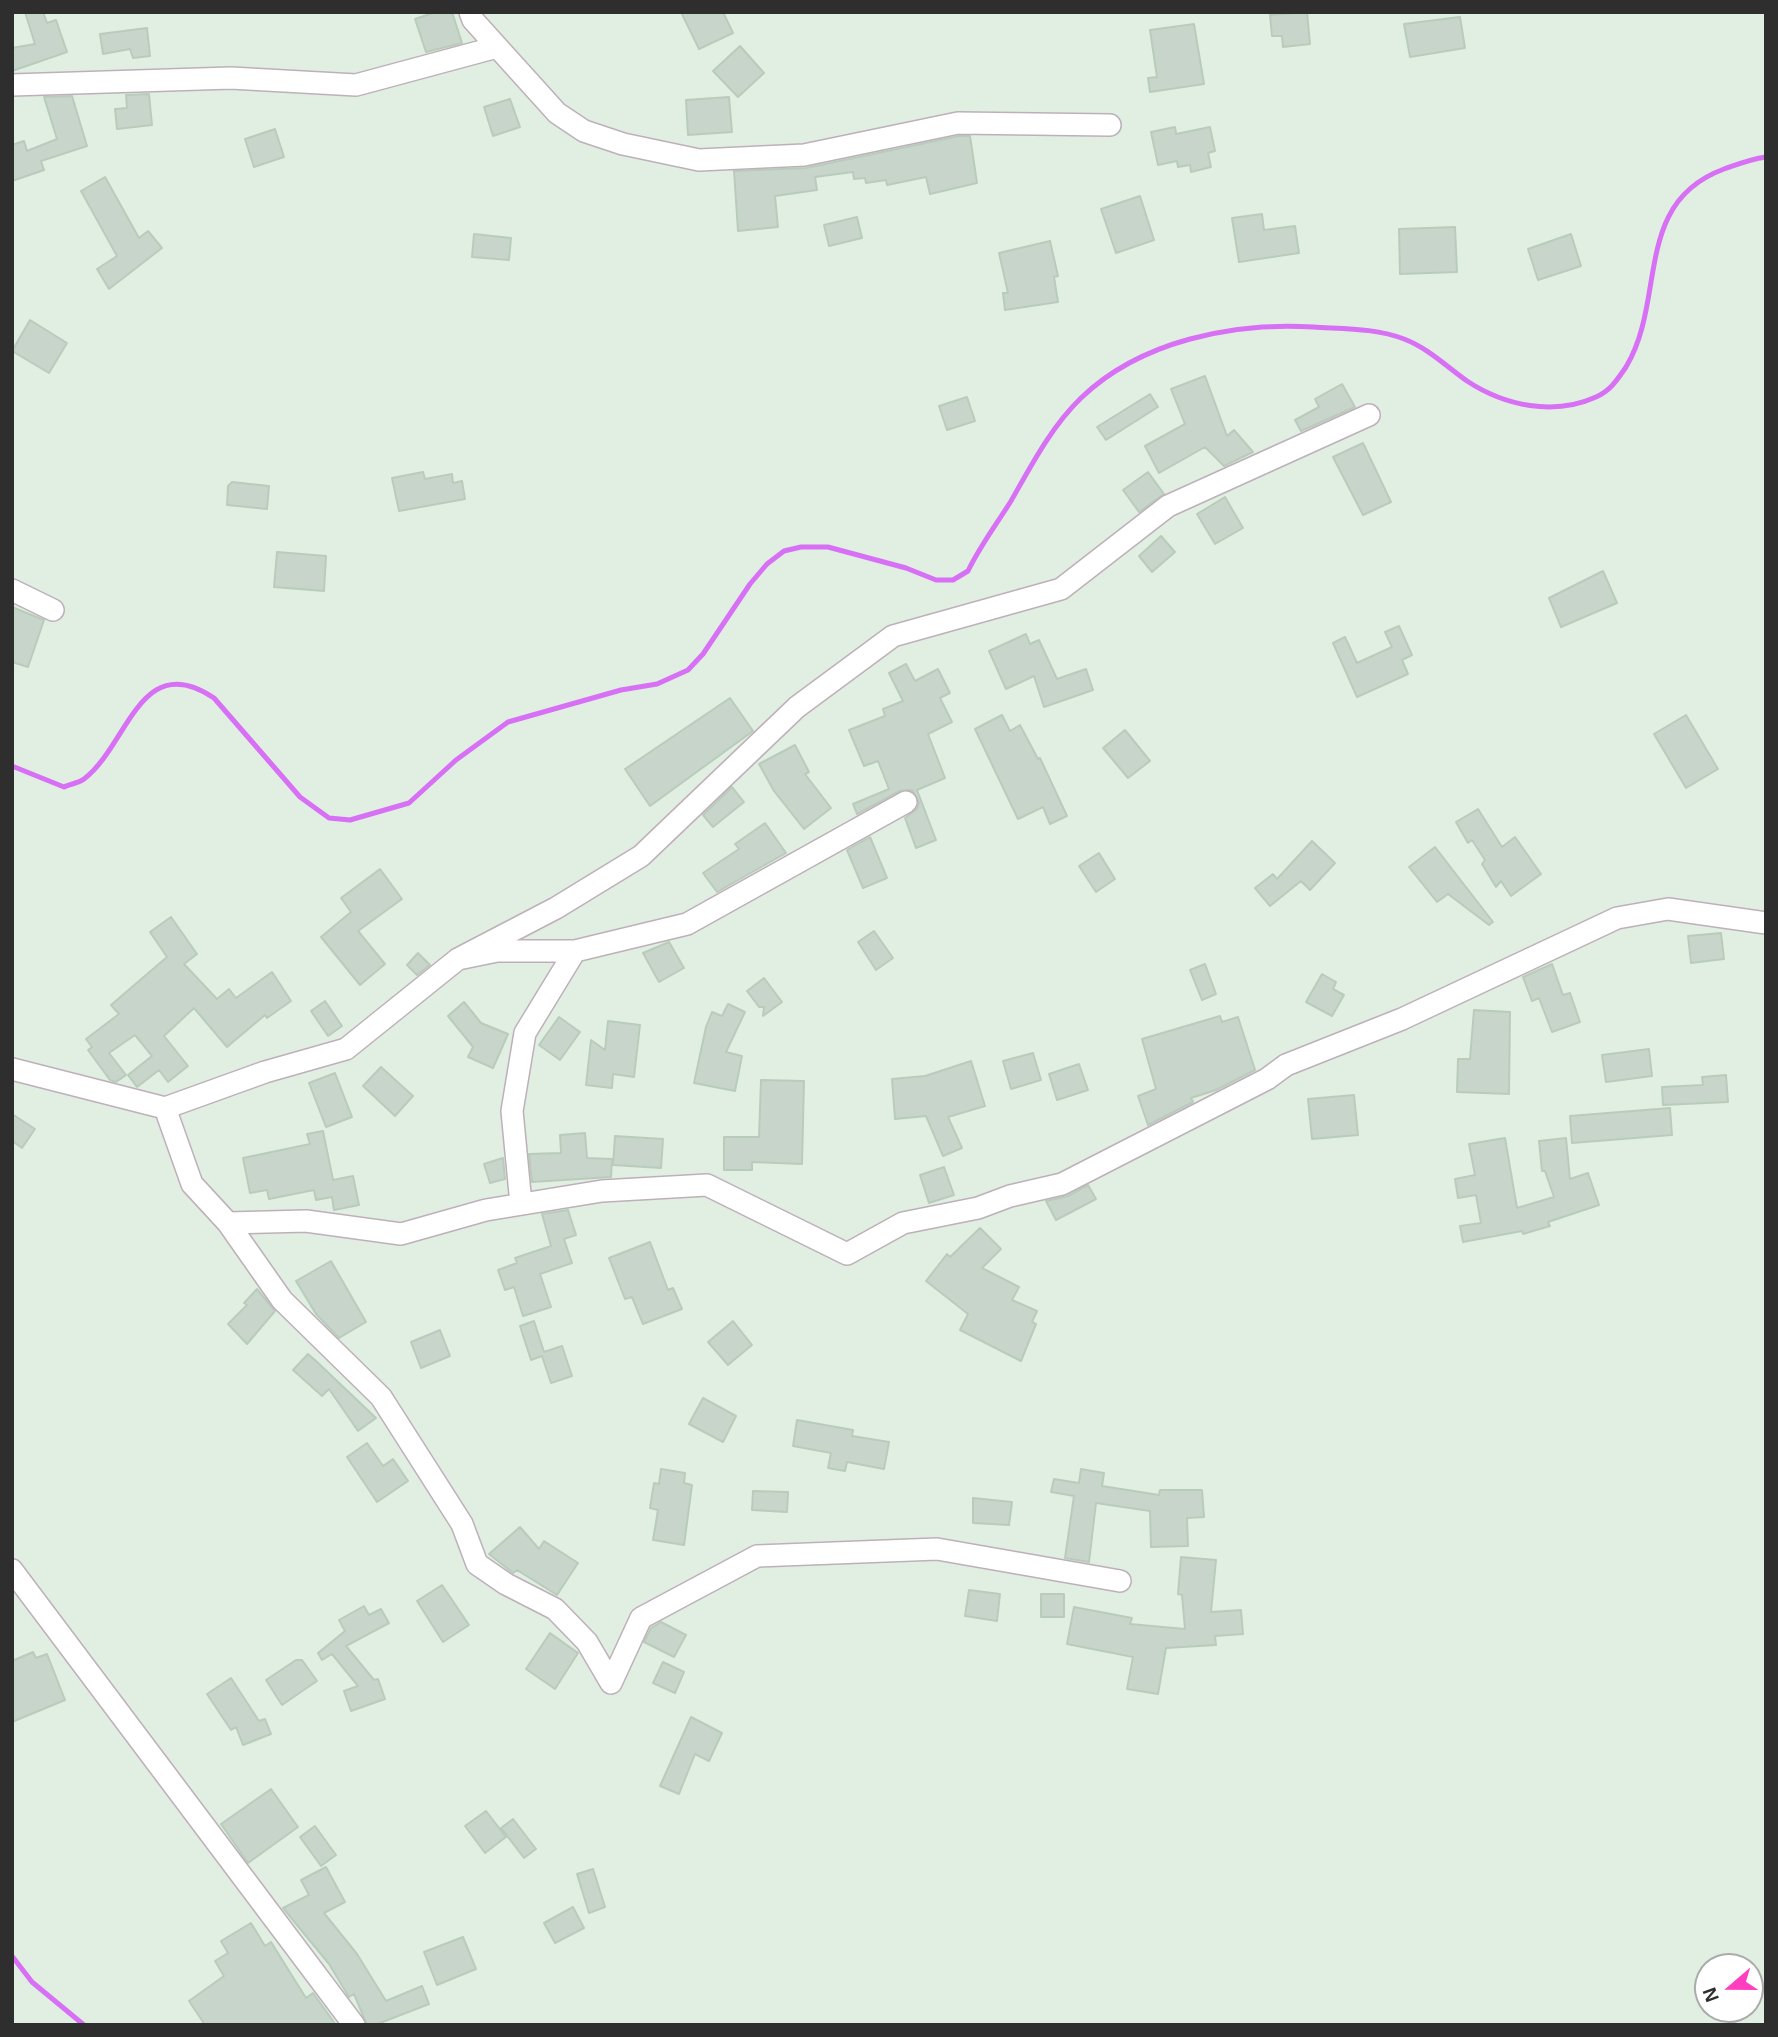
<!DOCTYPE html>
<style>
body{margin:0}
#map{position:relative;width:1778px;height:2037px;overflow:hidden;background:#e0efe1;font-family:Arial,sans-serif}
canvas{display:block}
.frame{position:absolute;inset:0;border:14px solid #2e2e2e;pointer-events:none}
.north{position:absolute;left:1694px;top:1953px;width:70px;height:70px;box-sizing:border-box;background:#fff;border:2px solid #ababab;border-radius:50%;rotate:250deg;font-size:19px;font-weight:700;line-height:28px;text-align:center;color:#2e2e2e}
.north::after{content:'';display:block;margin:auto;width:24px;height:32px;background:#ff3ec0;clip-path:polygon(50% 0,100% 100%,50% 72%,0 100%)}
</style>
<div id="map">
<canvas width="1778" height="2037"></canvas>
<div class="frame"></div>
<div class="north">N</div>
</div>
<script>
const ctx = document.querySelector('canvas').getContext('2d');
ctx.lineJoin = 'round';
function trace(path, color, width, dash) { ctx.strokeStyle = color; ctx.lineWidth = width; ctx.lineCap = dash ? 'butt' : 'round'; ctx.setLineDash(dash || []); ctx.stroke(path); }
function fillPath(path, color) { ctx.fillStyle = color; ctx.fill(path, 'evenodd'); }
trace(new Path2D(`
 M12,766L64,787C70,784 79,783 84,779C128,746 140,648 214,698L300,797L329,818L350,820L409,803L456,760L508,722L621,690L657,684L688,670L703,654L750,584L767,564L784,551L801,547H828L906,568L936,580H953L968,571C980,546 996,525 1011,501C1031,466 1051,427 1081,398C1140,341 1233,322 1313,327C1343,329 1376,328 1404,339C1428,348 1447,367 1467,381C1505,406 1554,416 1596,397C1611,390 1617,380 1626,367C1667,299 1632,203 1724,169C1738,164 1751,159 1766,157
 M12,1956L32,1982L84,2025`), '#d770f5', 5);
const building = new Path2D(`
 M25,12H43L47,23L56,20L67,52L12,71V48L35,44Z
 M436,12H452L462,43L426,52L415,19Z
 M681,12H723L733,33L699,49Z
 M1307,12L1310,44L1283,47L1282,36H1272L1270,15Z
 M1460,17L1465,48L1410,57L1404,24Z
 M1194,24L1204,84L1150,92L1148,78L1157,77L1150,30Z
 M147,28L150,56L133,58L130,49L103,54L100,34Z
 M740,46L764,73L738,97L713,71Z
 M149,94L152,125L117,129L115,109L127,108L126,95Z
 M72,96L87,146L41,161L44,170L12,181V145L24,141L27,151L57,139L44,97Z
 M729,97L732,132L688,135L686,100Z
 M510,99L520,127L493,136L484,107Z
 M1175,127L1176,134L1210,127L1215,151L1208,153L1211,167L1191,172L1190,165L1178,167L1177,161L1158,165L1151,132Z
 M275,129L284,157L254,167L245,139Z
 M959,136H970L977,183L930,194L926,177L887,185L886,180L866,183L865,178L854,179L853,172L815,177L817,190L775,196L778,227L738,231L734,171L806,168Z
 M105,177L139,238L148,231L162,248L109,289L97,269L117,256L81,191Z
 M1140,196L1154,240L1116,253L1101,209Z
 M1262,214L1264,230L1295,226L1299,253L1239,262L1232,218Z
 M857,217L862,238L829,246L824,225Z
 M1455,227L1457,272L1400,274L1399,229Z
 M474,234L511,238L509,260L472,257Z
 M1571,234L1581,266L1538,280L1528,249Z
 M1050,241L1058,276L1054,277L1058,302L1005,310L1003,293H1008L999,253Z
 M30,320L67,343L49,373L12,351Z
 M1205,376L1227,436L1234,430L1253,452L1224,466L1205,447L1159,473L1145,446L1185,424L1171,389Z
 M1342,384L1355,407L1301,431L1295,420L1319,407L1315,399Z
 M1150,394L1158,407L1106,440L1097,427Z
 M967,397L975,421L947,430L939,406Z
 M1363,443L1391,502L1363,515L1333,457Z
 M423,472L425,479L452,474L453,483L462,481L465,499L399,511L392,478Z
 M1148,472L1164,494L1139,512L1123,490Z
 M232,482L269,486L267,509L227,505L228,486Z
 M1225,497L1243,528L1215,544L1197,514Z
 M1161,536L1175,552L1152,572L1139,556Z
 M277,552L326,556L324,591L274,587Z
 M1603,571L1617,603L1561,627L1549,598Z
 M12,607L44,620L28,667L12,662Z
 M1399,626L1412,655L1402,660L1408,674L1357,697L1333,643L1345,637L1357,663L1392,647L1385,632Z
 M1026,634L1030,644L1039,640L1057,679L1086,669L1093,690L1044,707L1034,676L1006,689L989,651Z
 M906,664L915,681L938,669L950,693L940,698L952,722L928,734L945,778L917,790L936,840L916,848L905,818L917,809L919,803L912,790L900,791L857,814L853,804L889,789L878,761L864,766L849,730L885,716L883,709L903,701L889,673Z
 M730,698L753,731L650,806L625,769Z
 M1002,715L1010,731L1020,725L1038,759L1040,758L1067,816L1050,824L1043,807L1018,819L975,729Z
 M1686,715L1718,769L1686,788L1654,734Z
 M1125,730L1150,761L1128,778L1103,748Z
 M795,745L809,772L805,774L831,808L804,829L774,791L759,764Z
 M732,787L744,802L713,827L703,815Z
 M1478,809L1502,847L1515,837L1541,874L1511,896L1501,881L1496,887L1482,864L1485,860L1472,840L1468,843L1456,822Z
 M765,823L786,853L717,892L703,873L739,849L735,844Z
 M870,837L887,878L863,888L847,850Z
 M1312,841L1335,863L1310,890L1301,881L1270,906L1255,888L1273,874L1277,879Z
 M1435,847L1493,922L1489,925L1448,894L1437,902L1409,867Z
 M1099,853L1115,879L1096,892L1079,866Z
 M380,869L402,899L358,931L385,964L360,985L321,937L351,912L341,898Z
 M171,917L197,954L184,964L217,999L229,989L236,998L272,972L291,1001L267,1018L265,1015L227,1047L194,1008L164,1036L188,1066L168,1082L159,1070L137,1087L128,1075L152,1056L135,1035L109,1053L126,1075L116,1082L110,1080L88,1050L92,1047L86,1039L119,1014L111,1005L167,957L150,932Z
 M874,931L893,958L876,970L858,942Z
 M1721,933L1724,959L1691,963L1688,936Z
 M669,942L684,968L659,982L643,953Z
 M418,953L430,965L417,975L407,965Z
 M1205,964L1216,994L1202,1000L1190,970Z
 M1552,964L1563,995L1570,993L1580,1022L1552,1032L1539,998L1532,1001L1523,977Z
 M1322,974L1336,982L1333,989L1344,995L1332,1016L1306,1002Z
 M764,978L782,1002L763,1016L764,1007H759L747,991Z
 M325,1001L342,1026L328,1036L311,1011Z
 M464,1002L481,1023L508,1034L493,1068L468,1057L473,1047L448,1016Z
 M728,1004L745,1012L726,1052L742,1056L735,1091L694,1083L706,1027L712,1012L722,1016Z
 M1474,1010L1510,1012L1509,1094L1457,1092L1458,1059H1470Z
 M1220,1016L1222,1022L1238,1017L1255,1070L1216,1090L1191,1098L1193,1102L1148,1125L1138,1096L1156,1089L1142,1039Z
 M559,1017L580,1032L560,1060L539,1045Z
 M608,1021L640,1025L634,1077L613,1074L612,1088L586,1085L591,1040L605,1050Z
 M1649,1049L1652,1076L1606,1082L1602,1055Z
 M1033,1053L1041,1080L1011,1089L1003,1061Z
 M971,1061L985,1106L948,1117L962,1148L943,1156L926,1116L895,1119L892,1079L925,1076Z
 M1079,1064L1088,1090L1057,1100L1049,1074Z
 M381,1067L413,1096L395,1116L363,1086Z
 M335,1073L352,1117L326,1127L309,1083Z
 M1726,1075L1728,1102L1663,1105L1662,1087L1703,1085L1702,1077Z
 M761,1080L804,1081L802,1164L752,1162V1170H724V1137H759Z
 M1354,1095L1358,1135L1312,1139L1308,1099Z
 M1670,1108L1672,1135L1572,1143L1570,1116Z
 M12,1114L35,1129L22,1148L12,1141Z
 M323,1131L333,1180L353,1176L359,1205L334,1210L332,1197L316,1200L314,1190L269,1199L267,1190L250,1193L243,1158L310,1144L307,1134Z
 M585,1133L587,1158L612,1159L611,1177L532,1182L529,1154L561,1153L560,1135Z
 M615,1136L663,1139L661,1168L613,1165Z
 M1505,1138L1517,1208L1554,1197L1545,1171H1542L1539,1141L1566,1138L1570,1179L1588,1173L1599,1205L1548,1222L1550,1226L1523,1234L1522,1231L1463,1242L1460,1226L1481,1223L1476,1195L1458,1198L1455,1179L1475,1175L1469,1144Z
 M503,1158L505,1179L490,1183L484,1164Z
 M944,1167L954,1195L929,1203L920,1175Z
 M1088,1185L1096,1199L1056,1220L1046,1201L1068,1196Z
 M568,1210L576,1235L564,1239L572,1263L540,1274L551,1307L523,1316L514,1287L505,1290L498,1270L517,1263L515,1258L551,1246L542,1214Z
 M980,1228L1001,1249L982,1268L1019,1287L1012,1300L1037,1311L1032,1322L1036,1324L1021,1361L960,1330L968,1314L926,1281L947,1254L950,1257Z
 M650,1242L668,1290L673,1288L682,1309L643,1324L632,1297L625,1299L609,1258Z
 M331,1261L366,1322L339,1338L316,1314L296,1281Z
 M257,1289L275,1311L247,1344L228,1324L247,1305L244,1303Z
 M534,1321L544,1352L562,1346L572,1376L551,1383L542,1356L531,1360L520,1326Z
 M733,1321L752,1345L728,1365L708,1342Z
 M440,1330L450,1356L421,1368L411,1342Z
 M308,1354L316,1361L376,1418L358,1431L329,1389L322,1396L293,1370Z
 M703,1398L736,1416L723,1442L689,1424Z
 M797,1420L853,1430L852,1436L889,1442L884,1469L847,1462L845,1471L828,1468L831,1453L793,1446Z
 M367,1443L383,1466L393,1459L408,1481L377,1502L347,1457Z
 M661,1469L685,1473L684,1483L692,1485L684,1545L653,1540L658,1510L650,1508L654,1483L659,1484Z
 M1081,1469L1104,1473L1102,1486L1159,1495L1160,1490H1202L1204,1517L1187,1518L1188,1546L1151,1547L1150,1511L1096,1503L1089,1562L1065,1558L1074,1496L1051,1492L1054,1479L1079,1483Z
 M753,1491L788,1492L787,1512L752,1510Z
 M973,1498L1012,1502L1009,1525L973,1523Z
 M520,1527L539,1549L544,1541L578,1563L557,1595L517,1570L513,1573L489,1554Z
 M1181,1557L1216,1560L1211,1612L1241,1610L1243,1634L1215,1636L1216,1645L1166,1648L1158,1694L1127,1689L1133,1657L1067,1644L1074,1607L1132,1618L1130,1624L1185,1629L1182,1595L1178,1594Z
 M442,1585L469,1625L443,1642L417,1601Z
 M969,1590L1000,1594L997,1621L965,1616Z
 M1041,1594H1064V1617H1041Z
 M364,1606L369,1615L381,1609L389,1623L346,1646L374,1680L378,1679L385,1699L351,1711L344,1691L358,1686L332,1654L322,1660L318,1653L345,1631L339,1620Z
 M661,1622L686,1635L674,1657L644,1642L651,1628Z
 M550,1633L578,1653L555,1689L526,1669Z
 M33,1652L36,1658L47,1654L65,1700L12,1722V1661Z
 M296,1660H302L317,1681L282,1705L266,1680Z
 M663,1662L684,1672L675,1693L653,1683Z
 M231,1678L259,1721L265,1719L271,1734L243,1745L236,1727L231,1730L207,1694Z
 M691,1717L722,1733L709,1761L695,1754L679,1794L660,1786Z
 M271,1789L298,1827L248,1863L221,1824Z
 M486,1811L506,1837L485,1853L465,1826Z
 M513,1819L536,1849L524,1858L501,1828Z
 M315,1826L336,1855L321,1866L300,1837Z
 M326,1867L345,1902L324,1913L357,1954L386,2001L422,1986L429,2004L375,2025H367L354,1994L349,1997L329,1964L283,1908L309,1895L301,1880Z
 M593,1869L605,1907L589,1913L577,1874Z
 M573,1907L584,1928L555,1943L544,1923Z
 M251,1923L265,1946L271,1942L306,1998L313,1993L336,2025H205L189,2001L224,1976L215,1961L228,1953L221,1941Z
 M463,1937L476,1969L437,1985L424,1952Z`);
fillPath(building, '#c8d5ca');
trace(building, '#b9ccbc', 2);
const minor = new Path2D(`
 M470,12L473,20L557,113L584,131L623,144L699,160L804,155L958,123L1110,125
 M12,85L231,78L356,85L497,47
 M12,590L53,610
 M458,959L556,908L641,856L797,707L893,636L1061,589L1168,506L1369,415
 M12,1069L165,1108L192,1184L228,1223L282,1300L381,1397L462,1524L477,1564L506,1584L555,1609L587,1642L611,1683L641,1618L757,1556L937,1549L1120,1581
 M165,1108L265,1072L346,1049L458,959L497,951H575L687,924L906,802
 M521,1204L512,1111L525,1033L575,951
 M228,1223L306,1221L401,1234L486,1210L602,1191L707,1185L847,1254L903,1223L978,1208L1010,1196L1062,1184L1267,1079L1286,1065L1402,1019L1617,918L1668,909L1766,923
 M12,1570L354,2025`);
trace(minor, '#beb0ba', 24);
trace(minor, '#fff', 21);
</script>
